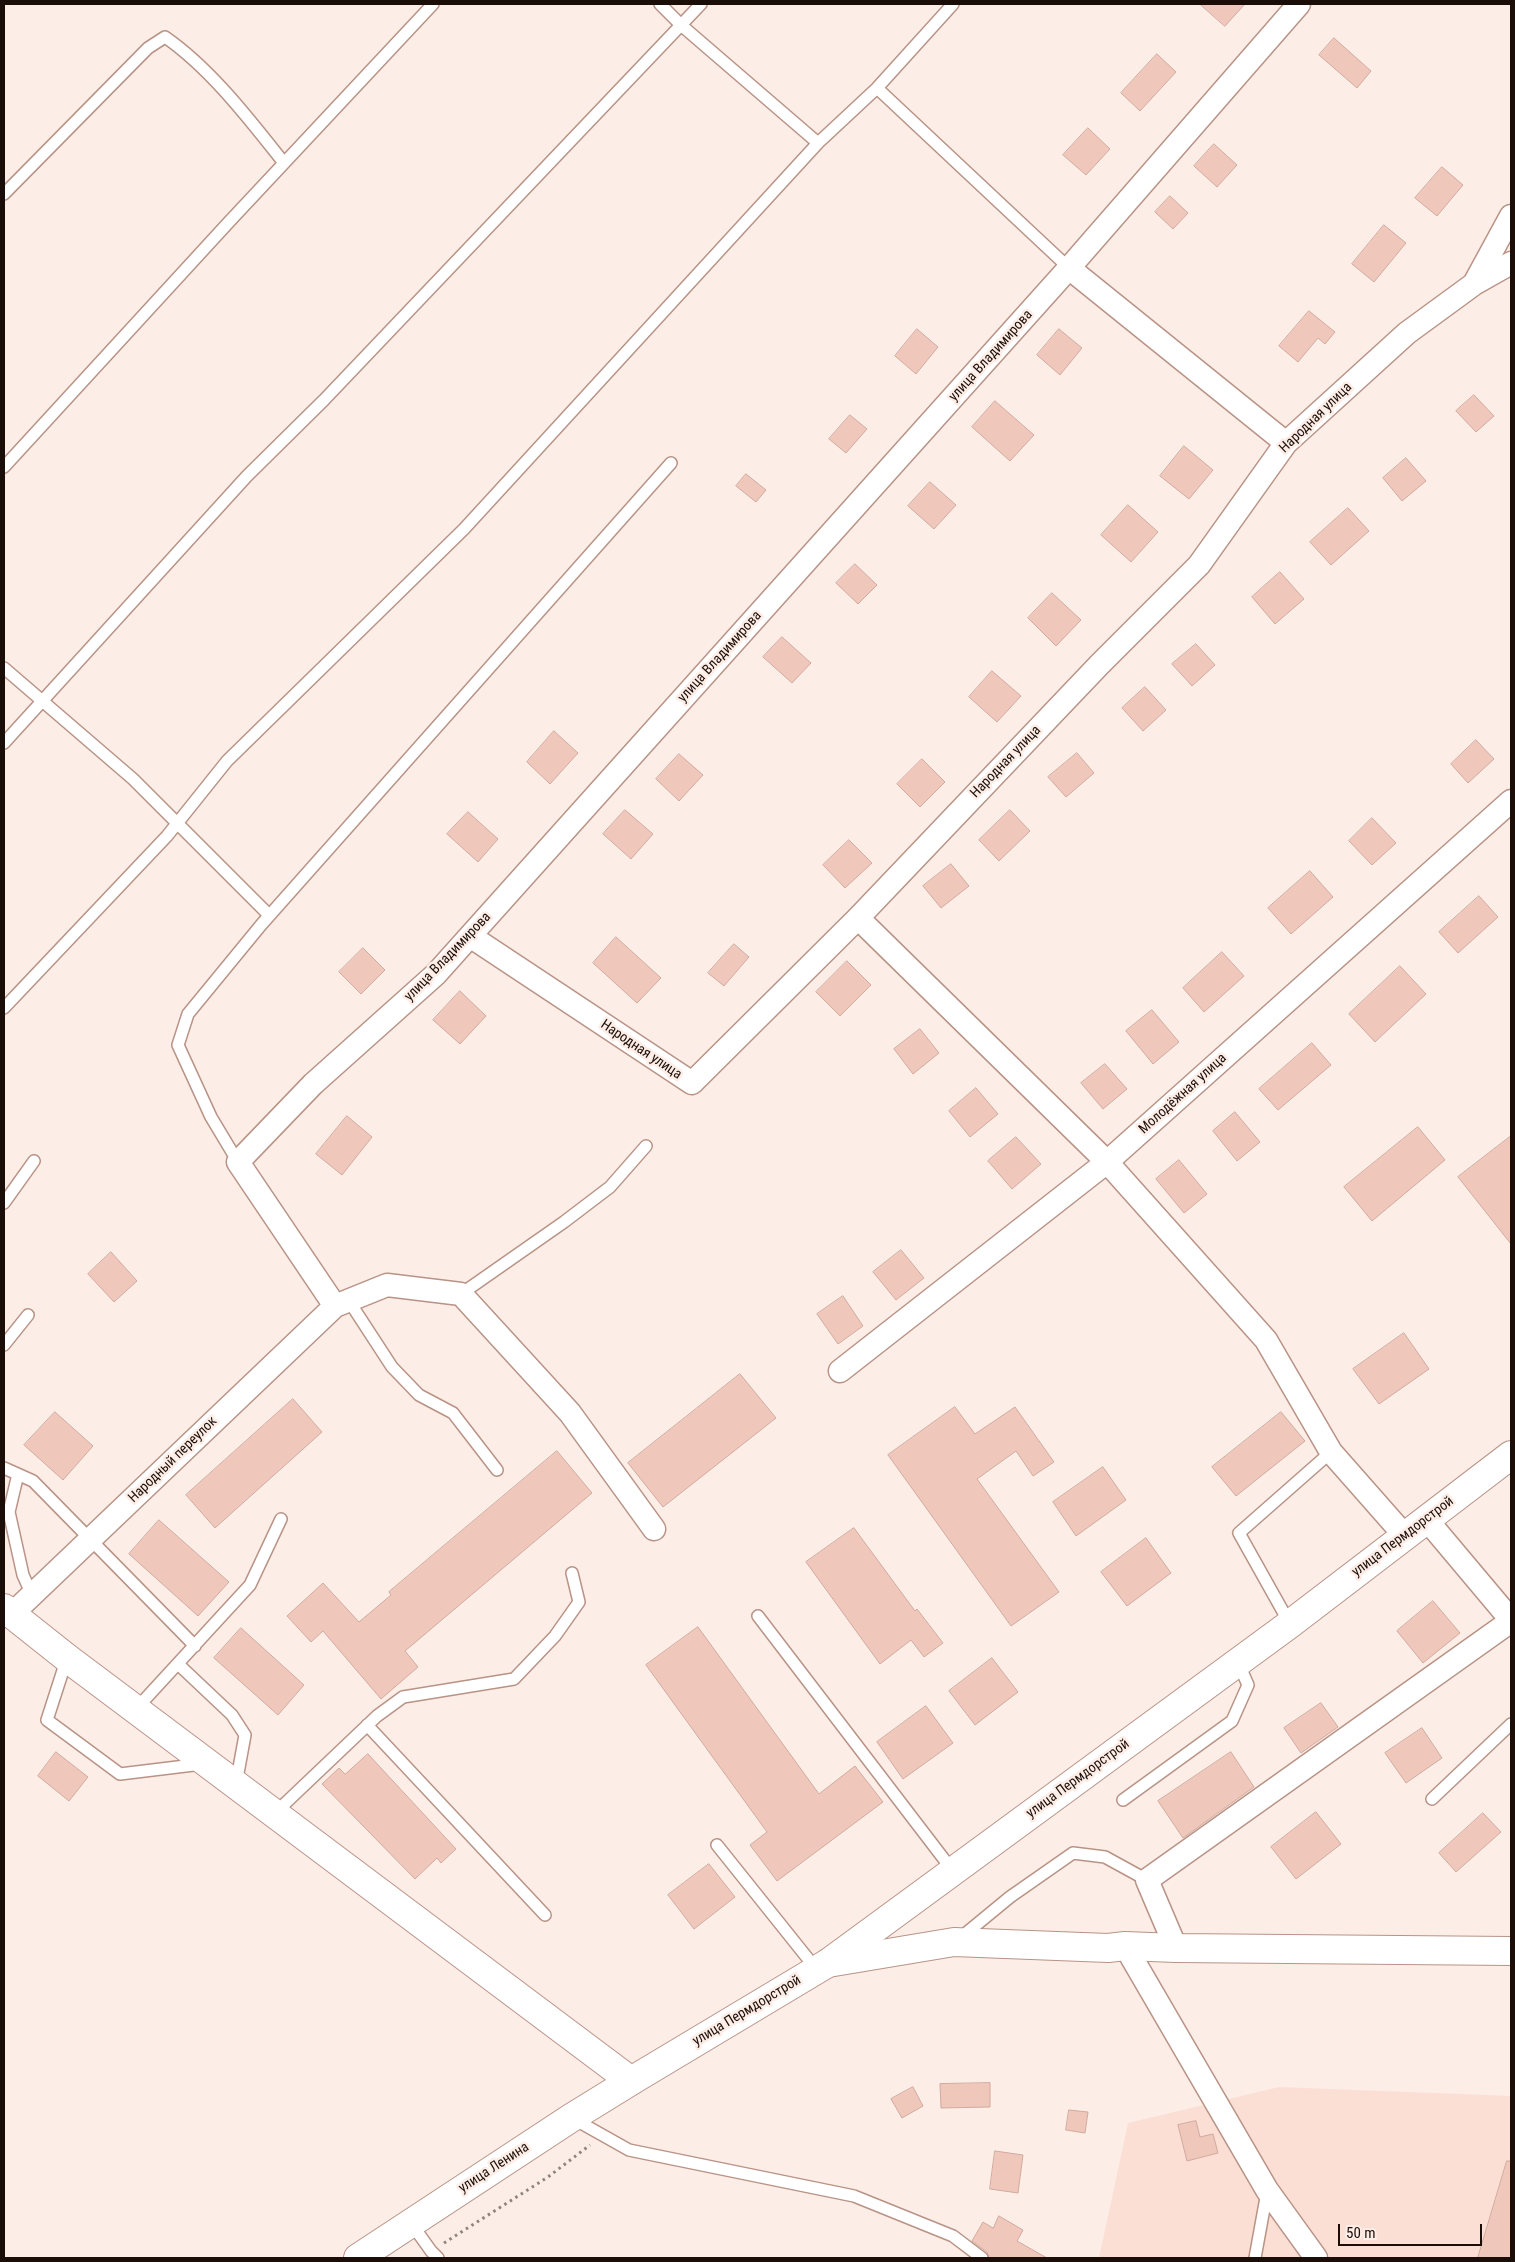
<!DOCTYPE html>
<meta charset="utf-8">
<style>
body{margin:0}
#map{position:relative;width:1515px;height:2262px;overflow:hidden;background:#fdede7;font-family:"Roboto Condensed",sans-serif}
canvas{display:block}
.frame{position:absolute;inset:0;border:5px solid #1b0e09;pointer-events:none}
.scale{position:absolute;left:1338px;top:2224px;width:144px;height:22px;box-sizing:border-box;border:2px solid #1b0e09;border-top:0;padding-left:6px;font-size:15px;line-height:18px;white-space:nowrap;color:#1b0e09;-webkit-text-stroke:4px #fdede7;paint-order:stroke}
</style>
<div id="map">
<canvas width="1515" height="2262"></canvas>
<div class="frame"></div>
<div class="scale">50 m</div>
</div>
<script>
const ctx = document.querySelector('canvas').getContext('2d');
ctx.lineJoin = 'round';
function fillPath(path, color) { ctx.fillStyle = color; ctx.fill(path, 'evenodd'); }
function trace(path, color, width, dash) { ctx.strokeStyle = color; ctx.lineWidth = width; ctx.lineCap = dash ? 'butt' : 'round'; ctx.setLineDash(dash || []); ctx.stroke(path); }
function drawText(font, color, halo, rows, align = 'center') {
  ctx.font = font + ' "Roboto Condensed",sans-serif'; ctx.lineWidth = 5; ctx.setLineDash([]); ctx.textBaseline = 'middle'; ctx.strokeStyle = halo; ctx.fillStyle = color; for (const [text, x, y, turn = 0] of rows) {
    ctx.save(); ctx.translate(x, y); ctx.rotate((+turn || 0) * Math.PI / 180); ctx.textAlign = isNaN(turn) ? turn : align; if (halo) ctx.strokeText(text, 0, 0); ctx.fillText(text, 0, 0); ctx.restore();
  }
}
fillPath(new Path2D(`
 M1279,2087L1511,2096V2258H1099L1128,2123Z`), '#fbdfd4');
const building = new Path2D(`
 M1200,4H1245L1225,26Z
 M1334,38L1371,71L1357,88L1319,55Z
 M1157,54L1176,72L1140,111L1121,93Z
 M1088,128L1110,149L1086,175L1063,155Z
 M1214,144L1237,165L1217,187L1194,166Z
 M1442,167L1463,185L1437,216L1415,198Z
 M1170,196L1188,213L1173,229L1155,212Z
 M1384,225L1406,243L1374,282L1352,264Z
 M1309,311L1335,332L1325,344L1318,338L1298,362L1279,346Z
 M917,329L938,347L916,374L895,356Z
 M1059,329L1082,348L1060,375L1037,355Z
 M1474,395L1494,416L1476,432L1456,411Z
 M995,401L1034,435L1010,461L972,427Z
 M850,415L867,429L846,453L829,439Z
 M1184,446L1213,470L1189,499L1160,476Z
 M1406,458L1426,481L1402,501L1383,478Z
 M746,474L766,490L756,502L736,486Z
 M930,482L956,505L934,529L908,506Z
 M1128,505L1158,532L1131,562L1101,535Z
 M1348,508L1369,531L1331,565L1310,542Z
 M855,564L877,585L858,604L836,583Z
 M1280,572L1304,599L1275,624L1252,597Z
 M1052,593L1081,620L1056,646L1028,618Z
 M782,637L811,663L792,683L763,657Z
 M1196,644L1215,665L1192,686L1172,664Z
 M992,671L1021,696L997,722L969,697Z
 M1145,687L1166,710L1143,731L1122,708Z
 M554,731L578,753L550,784L527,762Z
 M1476,740L1494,759L1468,783L1451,764Z
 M1077,753L1094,773L1066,797L1048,777Z
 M679,754L703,775L679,801L656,779Z
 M922,759L945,782L920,807L897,784Z
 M625,810L653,834L631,859L603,834Z
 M1010,810L1030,831L999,861L979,840Z
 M468,812L498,839L478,862L447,834Z
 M1372,818L1396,843L1372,865L1349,841Z
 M849,840L872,863L845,888L823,865Z
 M951,864L969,886L941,908L923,886Z
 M1310,871L1333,897L1291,934L1268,908Z
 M1479,896L1498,917L1458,953L1439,932Z
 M616,937L661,978L637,1003L593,963Z
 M734,944L749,957L724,986L708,973Z
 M363,948L385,970L361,994L339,972Z
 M1222,952L1244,976L1204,1012L1183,988Z
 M847,961L871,985L840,1016L816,992Z
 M1400,966L1426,994L1375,1042L1349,1014Z
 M460,991L486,1016L460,1044L433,1020Z
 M1152,1010L1179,1042L1153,1064L1126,1031Z
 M920,1029L939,1053L913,1074L894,1049Z
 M1312,1043L1331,1065L1278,1110L1259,1089Z
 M1105,1064L1127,1089L1103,1109L1081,1083Z
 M976,1088L998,1114L970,1137L949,1111Z
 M1235,1112L1260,1142L1237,1161L1213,1131Z
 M347,1116L372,1137L342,1175L316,1154Z
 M1418,1127L1445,1160L1372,1221L1344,1187Z
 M1511,1136V1244L1458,1177Z
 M1016,1137L1041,1164L1012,1189L988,1161Z
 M1179,1160L1207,1194L1184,1213L1156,1179Z
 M901,1250L924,1278L896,1300L873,1272Z
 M111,1252L137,1281L114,1302L88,1274Z
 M843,1296L863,1326L838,1344L817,1314Z
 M1404,1333L1429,1369L1379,1404L1353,1369Z
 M740,1374L776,1418L663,1507L628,1463Z
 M293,1399L322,1432L215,1528L186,1495Z
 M955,1407L975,1434L1015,1407L1054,1462L1033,1476L1016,1451L977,1479L1059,1592L1011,1626L888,1455Z
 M55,1412L93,1446L63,1480L24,1445Z
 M1281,1412L1305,1441L1236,1496L1212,1467Z
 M557,1451L592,1493L405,1651L418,1667L381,1699L323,1631L311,1642L287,1616L323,1583L359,1622L391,1595L389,1592Z
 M1103,1467L1126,1500L1076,1536L1053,1502Z
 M159,1520L229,1582L198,1616L129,1554Z
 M854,1528L915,1611L917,1609L943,1643L924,1657L911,1640L880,1664L806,1562Z
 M1146,1538L1171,1573L1127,1606L1101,1572Z
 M1433,1601L1460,1633L1423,1663L1397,1631Z
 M698,1627L819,1794L855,1766L883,1802L777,1881L750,1845L767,1832L646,1665Z
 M241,1628L304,1685L278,1715L214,1658Z
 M992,1658L1018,1692L975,1725L949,1691Z
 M1321,1703L1338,1727L1301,1753L1284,1728Z
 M926,1706L953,1743L903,1779L877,1742Z
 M1422,1728L1442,1758L1406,1783L1385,1753Z
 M56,1752L88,1777L69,1801L38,1776Z
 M1231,1752L1254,1787L1183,1838L1158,1801Z
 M368,1754L456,1849L441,1863L437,1858L415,1879L322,1784L339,1768L345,1774Z
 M1316,1812L1341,1844L1296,1879L1271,1847Z
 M1483,1813L1501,1832L1456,1872L1439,1853Z
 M709,1864L735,1897L694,1929L668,1895Z
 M990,2083V2107L941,2108L940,2084Z
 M913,2087L923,2106L902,2118L891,2099Z
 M1069,2110L1088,2112L1085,2133L1066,2130Z
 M1196,2121L1200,2137L1213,2134L1218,2153L1187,2161L1178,2125Z
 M995,2151L1023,2155L1018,2193L990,2189Z
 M1507,2161H1511V2258H1478Z
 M999,2216L1023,2230L1017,2241L1047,2258H989L987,2252L972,2241L983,2222L993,2228Z`);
fillPath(building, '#efc8bb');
trace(building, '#d0aa9d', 1);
const service = new Path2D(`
 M660,4L681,25L818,143
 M877,88L1069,268
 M4,194L148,48L165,37C210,68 250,120 284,163
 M4,467L228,223L433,4
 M4,668L133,779L269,915
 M4,743L247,476L324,400L701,4
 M4,1008L167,836L227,761L464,529L818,143L877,88L953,4
 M238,1162L211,1117L178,1045L188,1014L261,925L671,463
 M4,1203L34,1161
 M461,1294L564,1222L610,1187L646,1146
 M349,1301L392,1367L419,1395L453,1413L497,1470
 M4,1345L28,1315
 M4,1468L33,1481L195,1646
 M18,1474L9,1512L23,1575L32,1595
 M758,1616L953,1871
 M1290,1624L1239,1533L1331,1452
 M67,1658L47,1720L120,1774L202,1764
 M178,1664L232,1715L245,1735L236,1784
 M136,1709L250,1585L281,1519
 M367,1725L545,1915
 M1432,1799L1511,1724
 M1123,1800L1232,1721L1248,1685L1238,1662
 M275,1813L377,1716L403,1697L514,1679L555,1636L579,1602L572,1573
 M717,1845L817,1970
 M959,1939L1010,1897L1073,1853L1105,1857L1147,1880
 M572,2118L629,2150L854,2196L953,2236L982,2258
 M411,2223L431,2251L438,2258
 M1255,2258L1267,2192`);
const minor = new Path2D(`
 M1069,268L1286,443
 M1474,284L1511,216
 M858,918L1107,1162L1266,1340L1331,1452L1405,1536
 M470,936L692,1083L858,918L1099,665L1199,565L1286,443L1407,333L1474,284L1511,263
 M335,1306L238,1162L313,1084L436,974L470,936L1069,268L1299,4
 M840,1371L1107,1162L1511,801
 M1427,1520L1511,1620
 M12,1614L335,1306L387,1285L461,1294L570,1413L654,1529
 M1125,1946L1267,2190L1316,2258
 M1176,1948L1147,1880L1511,1621`);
const tertiary = new Path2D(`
 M828,1963L954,1942L1108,1948L1125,1946L1176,1948L1511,1951`);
const secondary = new Path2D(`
 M358,2258L571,2118L631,2081`);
const primary = new Path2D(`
 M4,1608L67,1658L631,2081L828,1963L1290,1624L1511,1455`);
trace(service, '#b89386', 14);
trace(minor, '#b89386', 25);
trace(tertiary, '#b89386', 30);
trace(secondary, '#b89386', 30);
trace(primary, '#b89386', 30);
trace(new Path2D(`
 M444,2243L548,2177L590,2145`), '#90827c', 3, [2.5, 4]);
trace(service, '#fff', 11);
trace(minor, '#fff', 22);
trace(tertiary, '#fff', 28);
trace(secondary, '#fff', 28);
trace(primary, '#fff', 28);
drawText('14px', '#1b0e09', '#fdede7', [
 ["улица Владимирова",991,356,-48],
 ["Народная улица",1316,418,-44],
 ["улица Владимирова",720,657,-48],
 ["Народная улица",1006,762,-46],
 ["улица Владимирова",448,957,-46],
 ["Народная улица",641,1050,34],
 ["Молодёжная улица",1183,1094,-42],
 ["Народный переулок",173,1460,-44],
 ["улица Пермдорстрой",1403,1537,-37],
 ["улица Пермдорстрой",1078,1779,-36],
 ["улица Пермдорстрой",747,2011,-31],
 ["улица Ленина",494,2168,-33]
]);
</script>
